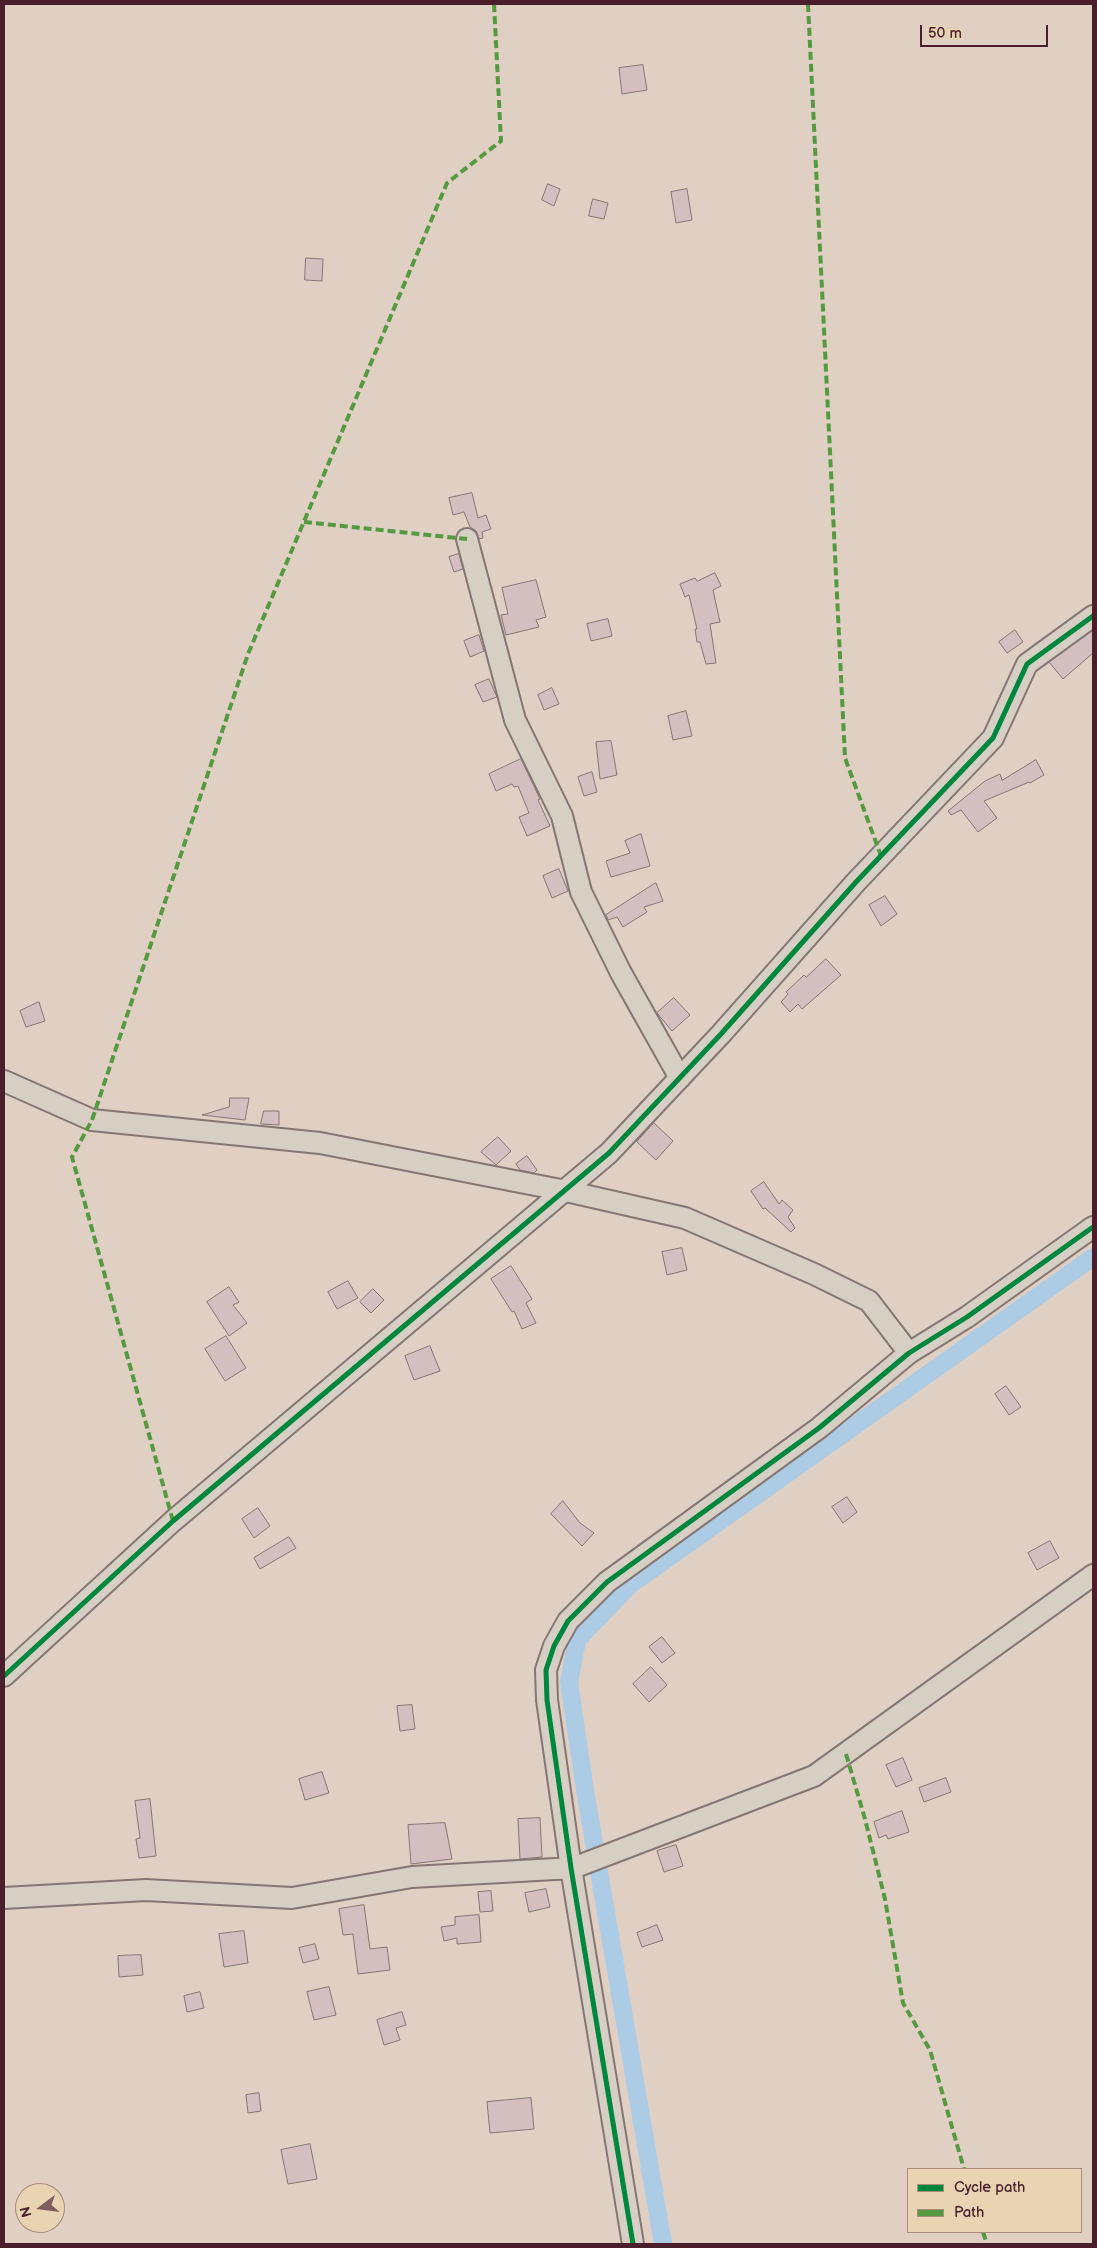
<!DOCTYPE html>
<style>
body{margin:0}
#map{position:relative;width:1097px;height:2248px;overflow:hidden;background:#dfd0c3;font-family:"Balsamiq Sans",sans-serif}
canvas{display:block}
.frame{position:absolute;inset:0;border:5px solid #4a1f2b;pointer-events:none}
.legend{position:absolute;left:907px;top:2168px;width:175px;height:65px;box-sizing:border-box;background:#e8d4b2;border:1px solid #a98c7c;margin:0;padding:6px 9px;list-style:none;font-size:15px;color:#4a1f2b}
.legend li{display:flex;align-items:center;gap:10px;height:25px}
.legend b{width:25px;border:1px solid #a98c7c}
.north{position:absolute;left:15px;top:2183px;width:50px;height:50px;box-sizing:border-box;background:#e8d4b2;border:1px solid #a98c7c;border-radius:50%;rotate:255deg;font-size:14px;font-weight:700;line-height:20px;text-align:center;color:#4a1f2b}
.north::after{content:'';display:block;margin:auto;width:18px;height:22px;background:#7e5d60;clip-path:polygon(50% 0,100% 100%,50% 72%,0 100%)}
.scale{position:absolute;left:920px;top:25px;width:128px;height:22px;box-sizing:border-box;border:2px solid #4a1f2b;border-top:0;padding-left:6px;font-size:15px;line-height:18px;white-space:nowrap;color:#4a1f2b;-webkit-text-stroke:4px #e8d4b2;paint-order:stroke}
</style>
<div id="map">
<canvas width="1097" height="2248"></canvas>
<div class="frame"></div>
<ul class="legend">
<li><b style="height:6px;background:#00873e"></b>Cycle path</li>
<li><b style="height:6px;background:#559a41"></b>Path</li>
</ul>
<div class="north">N</div>
<div class="scale">50 m</div>
</div>
<script>
const ctx = document.querySelector('canvas').getContext('2d');
ctx.lineJoin = 'round';
function trace(path, color, width, dash) { ctx.strokeStyle = color; ctx.lineWidth = width; ctx.lineCap = dash ? 'butt' : 'round'; ctx.setLineDash(dash || []); ctx.stroke(path); }
function fillPath(path, color) { ctx.fillStyle = color; ctx.fill(path, 'evenodd'); }
trace(new Path2D(`
 M663,2244L585,1790L569,1682L577,1640L630,1585L1093,1257`), '#accbe5', 18);
const building = new Path2D(`
 M643,65L647,90L622,94L619,68Z
 M548,184L560,189L554,206L542,200Z
 M687,189L692,220L676,223L671,192Z
 M593,199L608,203L604,219L589,216Z
 M306,258L323,259L322,281L305,280Z
 M472,493L478,518L486,515L491,529L482,532L483,538L479,539L476,531L470,527L464,512L453,515L449,498Z
 M459,554L463,569L454,572L449,557Z
 M715,573L721,586L713,590L720,622L710,624L716,663L706,664L700,642H697L695,629H697L689,595L685,597L680,584L695,578L697,581Z
 M536,580L546,617L536,620L539,627L506,635L501,615L508,614L502,588Z
 M608,619L612,636L591,641L587,624Z
 M1015,630L1023,642L1007,653L999,642Z
 M1093,630V653L1063,679L1049,662Z
 M479,635L484,651L470,657L464,641Z
 M489,679L497,697L483,702L475,685Z
 M552,688L559,704L544,710L538,695Z
 M686,711L692,736L673,740L668,716Z
 M611,741L617,775L600,779L596,742Z
 M521,759L540,799L538,800L550,826L527,836L519,817L529,813L518,786L514,787L512,784L496,791L489,774Z
 M1036,760L1044,775L1030,783L1029,782L984,801L997,818L978,832L961,810L951,815L948,811L985,781L1000,774L1002,780Z
 M592,772L597,792L584,796L578,777Z
 M641,834L650,866L611,877L606,861L630,853L625,841Z
 M559,869L568,891L552,898L543,876Z
 M656,883L663,901L644,907L647,912L623,927L617,917L608,920L606,915Z
 M885,896L897,914L881,926L869,905Z
 M826,959L841,975L802,1009L798,1004L790,1012L781,1002L788,994L786,992L804,975L806,977Z
 M674,998L690,1015L672,1031L657,1013Z
 M39,1002L45,1021L26,1027L20,1011Z
 M230,1098H249L245,1120L202,1115L229,1107Z
 M264,1111H279V1125L261,1124Z
 M654,1123L673,1141L656,1160L637,1142Z
 M498,1137L511,1151L496,1165L481,1152Z
 M527,1156L537,1170L534,1173L520,1170L516,1164Z
 M764,1182L779,1204L782,1200L793,1210L788,1217L795,1228L791,1232L765,1208L763,1209L751,1191Z
 M682,1248L687,1270L667,1275L662,1252Z
 M511,1266L532,1299L526,1303L536,1323L522,1329L514,1311L512,1312L491,1279Z
 M348,1281L358,1298L337,1309L328,1292Z
 M229,1287L239,1302L233,1305L247,1323L229,1336L207,1302Z
 M373,1289L384,1300L371,1313L360,1302Z
 M226,1336L246,1368L225,1381L205,1349Z
 M430,1346L440,1371L414,1380L405,1356Z
 M1006,1386L1021,1407L1009,1415L995,1394Z
 M847,1497L857,1512L843,1523L832,1507Z
 M563,1501L580,1523L594,1533L582,1546L551,1514Z
 M258,1508L270,1526L254,1538L242,1519Z
 M289,1537L296,1548L260,1569L254,1558Z
 M1050,1541L1059,1558L1037,1570L1028,1553Z
 M662,1637L675,1653L662,1663L649,1647Z
 M651,1667L667,1685L649,1702L633,1684Z
 M412,1705L415,1729L400,1731L397,1706Z
 M903,1758L912,1780L896,1787L886,1765Z
 M322,1772L329,1793L305,1800L299,1779Z
 M946,1778L951,1792L924,1802L919,1788Z
 M150,1799L156,1856L139,1858L136,1839L140,1838L135,1801Z
 M902,1811L909,1832L888,1839L886,1835L879,1838L874,1822Z
 M540,1818L542,1857L520,1859L518,1819Z
 M445,1823L452,1859L411,1864L408,1825Z
 M676,1845L683,1866L664,1872L657,1851Z
 M546,1889L550,1907L529,1912L525,1893Z
 M491,1891L493,1911L480,1912L478,1892Z
 M364,1905L370,1949L387,1947L390,1970L358,1974L353,1934L343,1935L339,1909Z
 M479,1915L481,1942L457,1944V1938L444,1941L441,1927L455,1925V1917Z
 M657,1925L663,1940L642,1947L637,1933Z
 M244,1931L248,1963L224,1967L219,1934Z
 M315,1944L319,1959L303,1963L299,1948Z
 M141,1955L143,1975L119,1977L118,1956Z
 M329,1987L336,2015L314,2020L307,1992Z
 M200,1992L204,2008L187,2012L184,1996Z
 M402,2012L406,2025L396,2028L400,2040L384,2045L377,2020Z
 M259,2093L261,2111L248,2113L246,2095Z
 M531,2098L534,2129L490,2133L487,2102Z
 M310,2144L317,2179L288,2184L281,2150Z`);
fillPath(building, '#d3bfbf');
trace(building, '#857673', 1);
const minor = new Path2D(`
 M467,539L515,720L562,816L581,892L621,973L680,1078
 M4,1081L92,1120L320,1143L566,1191L685,1218L814,1274L869,1301L909,1353
 M4,1676L173,1521L609,1153L721,1034L856,882L993,738L1027,664L1093,616
 M4,1898L146,1890L292,1898L412,1877L573,1868L814,1776L1093,1575
 M633,2244L571,1868L547,1700L546,1670L554,1646L568,1621L607,1582L819,1428L909,1353L967,1317L1093,1227`);
trace(minor, '#857673', 24);
trace(minor, '#d7cfc4', 20);
trace(new Path2D(`
 M808,4L845,758L881,856
 M304,522L467,539
 M173,1521L72,1157L92,1120L248,654L447,183L501,141L494,4
 M846,1754L865,1819L885,1899L903,2003L930,2050L964,2169
 M983,2232L987,2244`), '#559a41', 4, [8, 4]);
trace(new Path2D(`
 M4,1676L173,1521L609,1153L721,1034L856,882L993,738L1027,664L1093,616
 M633,2244L571,1868L547,1700L546,1670L554,1646L568,1621L607,1582L819,1428L909,1353L967,1317L1093,1227`), '#00873e', 5);
</script>
